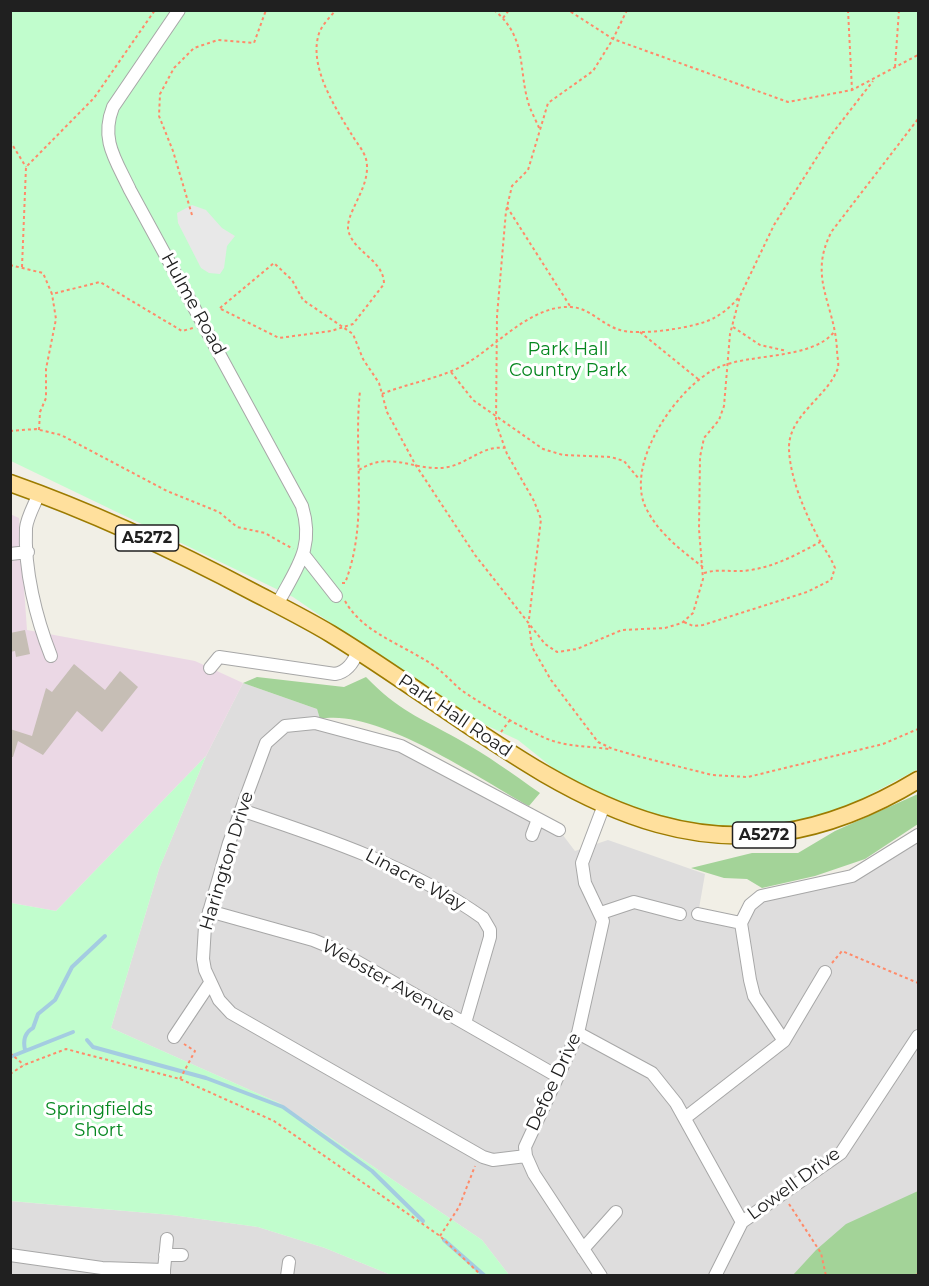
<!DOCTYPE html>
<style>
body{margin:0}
#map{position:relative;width:929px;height:1286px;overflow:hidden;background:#f1efe6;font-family:Montserrat,sans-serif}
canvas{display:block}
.frame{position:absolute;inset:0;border:12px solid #202020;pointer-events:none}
</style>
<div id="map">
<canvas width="929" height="1286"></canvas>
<div class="frame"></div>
</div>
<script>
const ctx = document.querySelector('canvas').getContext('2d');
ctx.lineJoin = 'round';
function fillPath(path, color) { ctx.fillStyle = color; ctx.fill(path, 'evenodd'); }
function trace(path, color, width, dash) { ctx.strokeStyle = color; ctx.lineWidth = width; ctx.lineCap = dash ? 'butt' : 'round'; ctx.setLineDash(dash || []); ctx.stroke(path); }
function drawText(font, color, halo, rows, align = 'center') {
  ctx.font = font + ' Montserrat,sans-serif'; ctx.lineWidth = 6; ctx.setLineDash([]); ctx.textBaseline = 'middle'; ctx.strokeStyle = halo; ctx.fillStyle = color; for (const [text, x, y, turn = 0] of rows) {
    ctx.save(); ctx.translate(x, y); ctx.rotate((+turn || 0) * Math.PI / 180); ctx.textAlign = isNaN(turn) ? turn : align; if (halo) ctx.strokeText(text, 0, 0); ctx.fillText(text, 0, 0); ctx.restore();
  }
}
fillPath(new Path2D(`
 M243,683L317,709L320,719L371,737L559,830L575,851L608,840L705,874L698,914L721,919L744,913L777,893L864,869L918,839V1275H509L482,1240L279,1103L111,1028L159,869L206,756Z
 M10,1201L172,1215L258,1227L325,1248L391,1275H11Z`), '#dedddd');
fillPath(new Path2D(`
 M10,514L19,518L27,630L195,661L243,683L206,756L56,911L11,903Z`), '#ebd8e5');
fillPath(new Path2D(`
 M257,677L344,687L366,677C399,711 419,717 458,739C487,755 513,774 540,793L529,806C480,779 376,707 320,719L317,709L243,683Z
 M918,794V824L865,859L815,876L762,888L747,879L724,878L691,868L752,853H798L835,831Z
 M918,1191V1275H793L816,1250L846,1224Z`), '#a3d398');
fillPath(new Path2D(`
 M10,11H918V769L854,803L811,818L774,826L732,829L694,825L657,816L600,795L558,772L518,740L466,716L293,597L11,461Z
 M206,756L159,869L111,1028L279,1103L482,1240L509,1275H391L325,1248L258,1227L172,1215L11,1201V903L56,911Z`), '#c1fdcd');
fillPath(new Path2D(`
 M192,205L206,210L222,228L235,236L227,246L224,268L220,274L209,273L201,268L178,223L177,213Z`), '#e8e8e8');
trace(new Path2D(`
 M87,1040L93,1047L206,1078L283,1107L372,1171L423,1221
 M25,1050C23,1041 24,1033 33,1028L38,1014L55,1000L72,967L105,936
 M10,1057L73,1032
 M444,1240L485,1276`), '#a4cce1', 4);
fillPath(new Path2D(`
 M25,630L30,654L16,657L15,651L10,652V633Z
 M74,664L105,690L120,671L138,687L102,732L77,711L43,755L18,741L13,757H10V729L32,736L46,688L52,692Z`), '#c6beb5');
const minor = new Path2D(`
 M179,10L113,107C100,140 116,160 130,190L302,506C315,549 296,568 277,605
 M39,493C35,504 27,517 26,528C24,570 36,618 51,656
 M10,554L28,552
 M303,554L336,596
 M210,668L219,657L335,674C347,672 354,662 358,650
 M241,810C325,838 410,866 483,918L490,930V937L465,1023
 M532,835L538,819
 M209,911L313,940L335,949L557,1076
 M601,913L634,902L680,914
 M698,914L741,923
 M578,1033L652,1073L676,1103L742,1222
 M174,1037L210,983
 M784,1041L754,996L750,980L741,923L750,905L761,896L852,876L918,835
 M685,1118L784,1041L825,972
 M526,1156L493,1160L483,1157L231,1013L219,1000L205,970L203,959L205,926L229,843L266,743L285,726L315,723L401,746L559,830
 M583,1249L616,1212
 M10,1255L102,1268L164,1270V1276
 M165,1255H182
 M164,1270L167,1239
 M287,1276L289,1262
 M601,1276L534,1174L526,1156L525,1147L578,1033L603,921L585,883L582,863L604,805
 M715,1276L742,1222L841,1153L918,1036`);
const major = new Path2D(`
 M10,483C95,513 176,551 255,593C280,606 306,619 331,634C526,753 678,925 918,780`);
trace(minor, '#a7a7a7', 14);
trace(major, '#9c7b00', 19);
trace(new Path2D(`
 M494,10C529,39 517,71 530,108C533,115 537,123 540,130
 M627,10L613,39L788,102L852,90L918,55
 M848,10L852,90
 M503,18L509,10
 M895,67L899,10
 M10,141L26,167
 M507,207L570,306
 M192,215L173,151L159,116L160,94L174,68L194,48L218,40L254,43L266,10
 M10,265L43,273L52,294L100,282L182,331L193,328
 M22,267L26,167L94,98L155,10
 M220,308L274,263L292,280L303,300L353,334L363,359L379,383L387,412L415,464L475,555L545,644L557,652L577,649L622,630L665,628L682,623L693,613L703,579L699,529L700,457L704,438L719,420L724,406L730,334L740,296L774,225L831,135L873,81
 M221,309L279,338L331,331L353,324L384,284C384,261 356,253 349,233C342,215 373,187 366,159C364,151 356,142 352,135C336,109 310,69 318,37C320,27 329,18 336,10
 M733,327L760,345L787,351
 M640,332L698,379
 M451,372L473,400L543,449L563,455L611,457L624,461L639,479
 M382,394C408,383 439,379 464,365C496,347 530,305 571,307C590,308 602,325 620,330C639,336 696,328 714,318C723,313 732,306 738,298
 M39,430L40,412L46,398V369L56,319L52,294
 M10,431L36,429L61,435L167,491L219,512L237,527L265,533L293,549
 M359,470C392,449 415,473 448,467C468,463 484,445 504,448
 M703,567C682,551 658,533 646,508C624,464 677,387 717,368C748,353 812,360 834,332
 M704,573C720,568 734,573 751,570C776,566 798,554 820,542
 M342,583H345C369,522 353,455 360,391
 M345,601C364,635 408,646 437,668C446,675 453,683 461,690C488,708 516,725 545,738C566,747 587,746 609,749
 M529,619L541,519L534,501L507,454L496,423L497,316L506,211L512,186L528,170L548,103L593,71L613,39L568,10
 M684,622L693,626L703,625L807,592L831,580L835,568C831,558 825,550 820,541C806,515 790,479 789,449C788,415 827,398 838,368C839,364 837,355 837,350C835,304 807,277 832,231L918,119
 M529,625L532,647L551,680L598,742L613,749L637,756L712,775L748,777L883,744L918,729
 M501,732L510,720
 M832,963L842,951L918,983
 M10,1053L24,1065
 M10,1074L24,1065L66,1049L180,1079L274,1121L440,1236L482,1276
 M180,1079L195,1051L184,1044
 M789,1204L821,1253L826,1276
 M440,1236L459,1207L475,1166
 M916,1276L918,1273`), '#ff8a69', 2, [3, 3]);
trace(minor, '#fff', 12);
trace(major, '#ffe09d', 16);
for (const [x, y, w] of [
 [147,538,63],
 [764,835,63]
]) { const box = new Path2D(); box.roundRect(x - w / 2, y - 13, w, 26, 4.5); ctx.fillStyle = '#fff'; ctx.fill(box); trace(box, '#202020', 1.5); }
drawText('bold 16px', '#202020', null, [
 ["A5272",147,538],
 ["A5272",764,835]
]);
drawText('18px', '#202020', '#fff', [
 ["Hulme Road",193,304,61],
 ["Park Hall Road",455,716,34],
 ["Harington Drive",227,861,-73],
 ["Linacre Way",415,880,28],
 ["Webster Avenue",388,981,29],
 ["Defoe Drive",554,1082,-65],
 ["Lowell Drive",794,1184,-36]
]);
drawText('18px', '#05871f', '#fff', [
 ["Park Hall",568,350],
 ["Country Park",568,371],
 ["Springfields",99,1110],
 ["Short",99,1131]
]);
</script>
